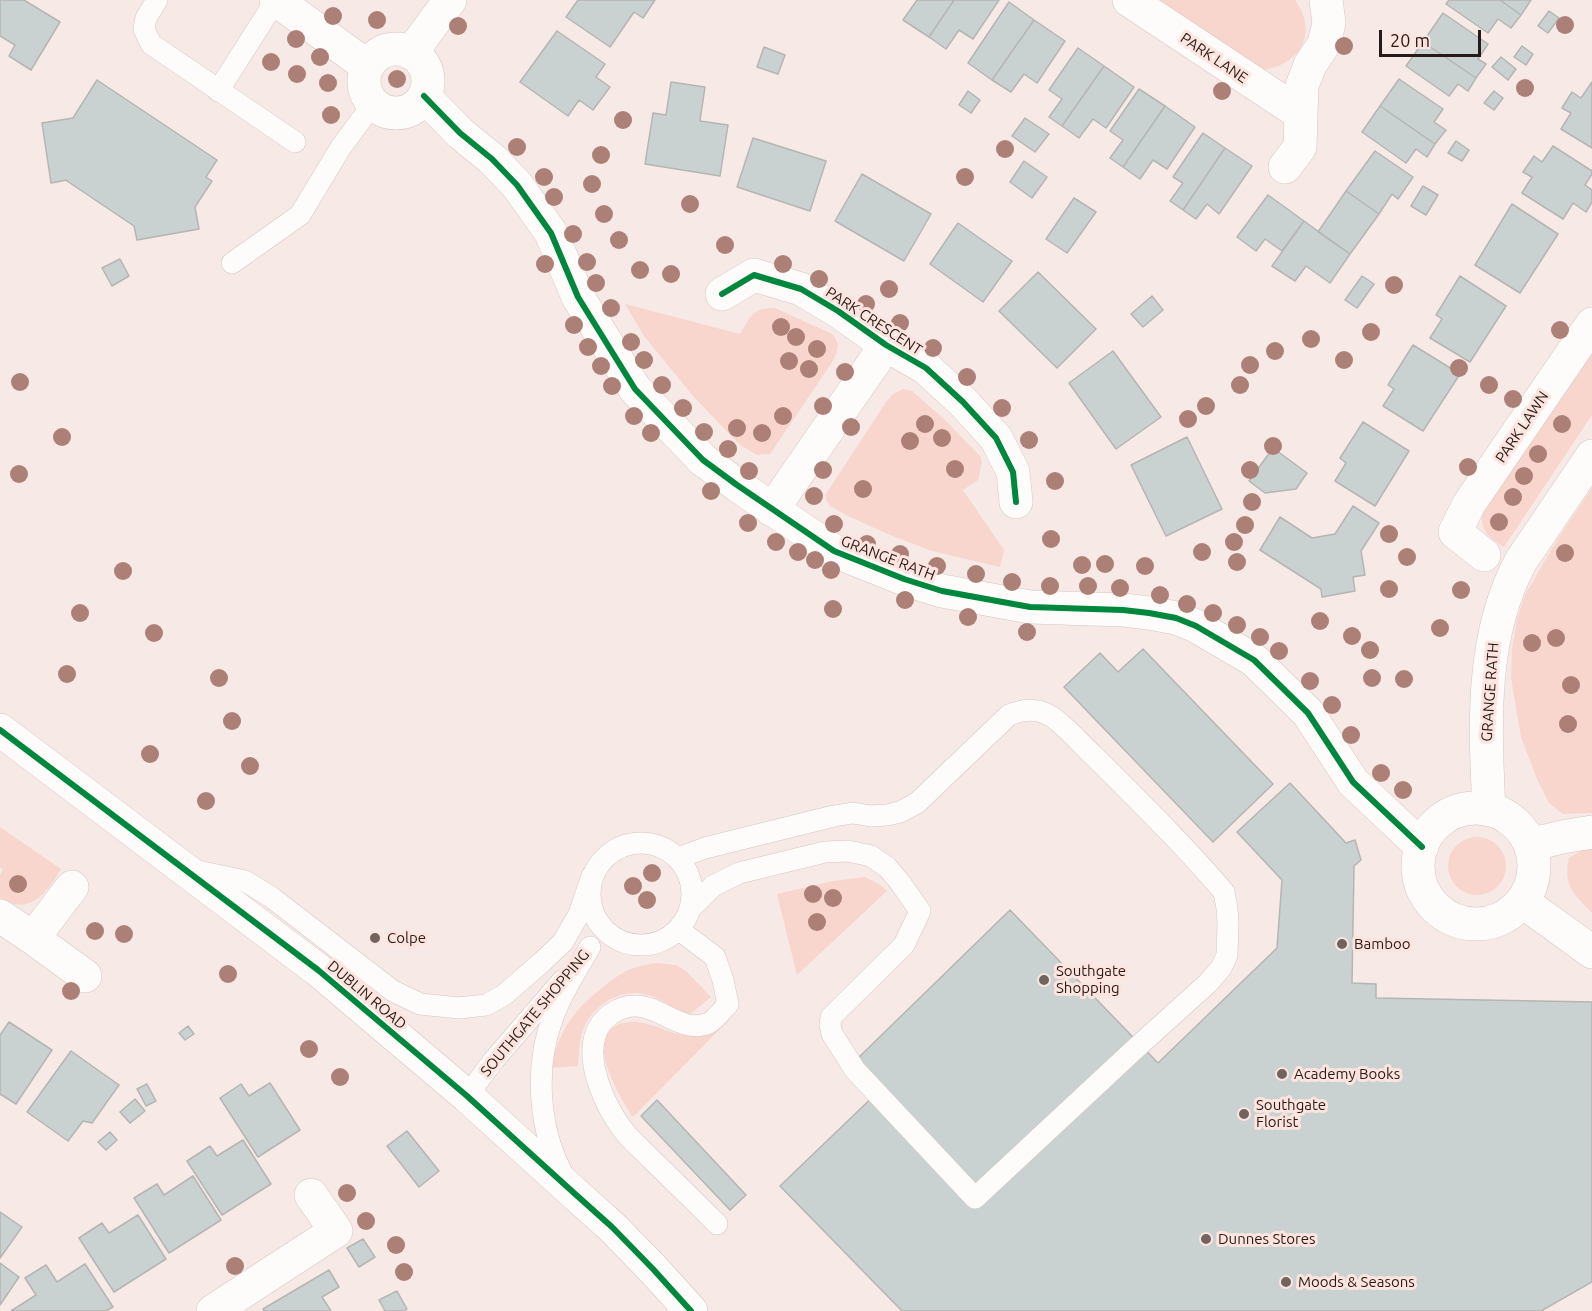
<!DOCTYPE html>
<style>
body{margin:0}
#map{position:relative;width:1592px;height:1311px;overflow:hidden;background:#f7e9e5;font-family:Ubuntu,sans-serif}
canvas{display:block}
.scale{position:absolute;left:1379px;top:30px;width:102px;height:27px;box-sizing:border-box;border:3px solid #271b19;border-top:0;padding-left:8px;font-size:18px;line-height:21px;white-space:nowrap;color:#271b19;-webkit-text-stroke:4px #fee4de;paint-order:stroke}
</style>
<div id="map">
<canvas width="1592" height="1311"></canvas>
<div class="scale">20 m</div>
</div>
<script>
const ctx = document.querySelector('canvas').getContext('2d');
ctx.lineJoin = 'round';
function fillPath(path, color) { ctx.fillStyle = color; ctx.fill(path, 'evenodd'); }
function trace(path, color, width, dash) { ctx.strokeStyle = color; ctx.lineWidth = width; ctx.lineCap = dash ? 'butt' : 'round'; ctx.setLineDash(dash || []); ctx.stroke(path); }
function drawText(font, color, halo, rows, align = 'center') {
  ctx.font = font + ' Ubuntu,sans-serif'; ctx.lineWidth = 6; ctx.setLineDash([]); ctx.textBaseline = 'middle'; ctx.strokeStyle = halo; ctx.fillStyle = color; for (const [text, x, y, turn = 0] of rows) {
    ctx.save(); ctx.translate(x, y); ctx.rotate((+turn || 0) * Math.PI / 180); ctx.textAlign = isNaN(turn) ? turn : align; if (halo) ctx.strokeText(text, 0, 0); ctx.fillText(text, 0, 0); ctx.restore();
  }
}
fillPath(new Path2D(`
 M1148,0H1295C1318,32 1302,64 1263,70Z
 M625,304L740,334C751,316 752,308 775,308L832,334C841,344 838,350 833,361L770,454L757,455L739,444L693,396L644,336Z
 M1592,349V415L1504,547C1488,537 1482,532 1481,513Z
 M903,389L912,391L945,420L980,456L982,462L978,480L963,490L1004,550L1000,567L932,551L890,535L850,517L830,506L826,500V494L886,402L893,394Z
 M1592,488V813L1563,814L1549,803L1537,779L1521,737L1511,678L1512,648L1517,619L1525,595L1555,543Z
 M0,827L61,869C46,894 30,916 0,898V875L3,870L0,867Z
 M1448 866a29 29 0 1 1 58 0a29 29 0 1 1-58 0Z
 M1592,848V913C1574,894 1563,886 1569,858L1582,850Z
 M865,877L879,884L887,891L797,975L777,894L833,881Z
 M656,963L676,965L686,971L711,997L688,1016C672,1009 662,997 643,994C620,989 595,1005 585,1025C579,1037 579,1053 578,1066L550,1068C561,1030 571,1012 602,988C623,971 630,967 656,963Z
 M729,1020L633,1117C621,1099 586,1042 615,1026C621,1023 630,1021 637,1022C656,1024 671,1035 691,1036C701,1036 720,1027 729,1020Z`), '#f8d6ce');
const building = new Path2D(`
 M0,0H24L60,22L31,70L9,56L15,45L0,36Z
 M578,0H655L643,18L634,12L610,47L566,17Z
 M917,0H954L929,37L903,20Z
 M954,0H999L973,39L959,30L946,49L929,37Z
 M1449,0H1500L1521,15L1511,28L1498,19L1488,33L1446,4Z
 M1500,0H1531L1521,15Z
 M1009,2L1034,20L992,80L968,63Z
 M1549,11L1559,18L1548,33L1538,26Z
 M1443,13L1488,44L1478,59L1486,64L1476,78L1423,42Z
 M1034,20L1065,41L1037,83L1024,74L1011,92L992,80Z
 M557,31L605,64L596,77L610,87L593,110L579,100L568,116L520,82Z
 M1423,42L1476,78L1468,91L1458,84L1449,96L1406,66Z
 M1522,46L1533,54L1526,65L1514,57Z
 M764,47L785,55L778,74L757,67Z
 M1078,48L1104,66L1062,126L1049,117L1062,99L1049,90Z
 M1501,57L1516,69L1508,80L1492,67Z
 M1104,66L1134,87L1106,128L1093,119L1079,138L1062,126Z
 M1399,79L1443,109L1434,122L1446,130L1435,144L1380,106Z
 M97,80L217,160L206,177L212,181L195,207L199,229L137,240L134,226L67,181V180L51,183L42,123L73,118Z
 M671,82L705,87L700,121L728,125L720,176L645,164L653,113L666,115Z
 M1592,82V148L1561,129L1571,113L1562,108L1572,92L1581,98Z
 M1139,89L1165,106L1123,167L1110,158L1123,140L1110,131Z
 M968,91L980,100L971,113L959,105Z
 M1494,91L1503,98L1494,110L1484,103Z
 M1165,106L1195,127L1167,169L1153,160L1140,179L1123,167Z
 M1380,106L1435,144L1427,157L1416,149L1406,163L1362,132Z
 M1025,118L1049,134L1035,152L1012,136Z
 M1203,133L1225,148L1183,210L1170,201L1183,183L1173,177Z
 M753,138L826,161L810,211L737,187Z
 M1456,141L1469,150L1462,161L1448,153Z
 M1553,146L1592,171V174L1585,185L1592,190V202L1586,212L1573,203L1563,219L1522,193L1532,177L1523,172L1534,156L1542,162Z
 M1225,148L1252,166L1219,214L1207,204L1196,219L1183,210Z
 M1375,151L1413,177L1398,199L1392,194L1379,214L1346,191Z
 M1024,161L1047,177L1032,198L1010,182Z
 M862,174L931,214L904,261L835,221Z
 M1423,186L1438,195L1426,215L1411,206Z
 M1346,191L1379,214L1350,254L1318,232Z
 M1268,195L1304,221L1282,251L1265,239L1256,251L1237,237Z
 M1074,198L1096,212L1067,253L1046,239Z
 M1512,204L1558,234L1520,293L1475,265Z
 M1304,221L1350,254L1330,283L1306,266L1295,281L1272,266Z
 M958,223L1012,261L983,302L930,264Z
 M120,259L129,276L112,286L102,268Z
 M1038,272L1096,329L1057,368L999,311Z
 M1362,276L1374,284L1357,308L1345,300Z
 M1460,276L1506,306L1470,362L1430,338L1442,319L1436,315Z
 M1152,296L1163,310L1143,327L1131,314Z
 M1413,345L1460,374L1423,431L1383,406L1394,389L1388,385Z
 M1113,351L1161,417L1116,449L1069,383Z
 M1363,422L1409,451L1375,506L1335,481L1346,463L1340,458Z
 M1187,437L1222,509L1166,536L1131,465Z
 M1273,448L1307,473L1296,489L1265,493L1249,481Z
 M1353,506L1379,523L1361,551L1365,575L1353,577L1355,591L1322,597L1321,589L1260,550L1280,517L1312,538L1335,534Z
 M1143,649L1273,784L1213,842L1064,687L1100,653L1118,672Z
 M1290,783L1346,843L1355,840L1361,860L1354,866L1352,983L1376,984V998L1592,1002V1282L1541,1311H902L780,1186L883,1087L856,1060L1010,910L1158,1063L1277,948L1282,880L1237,832Z
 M9,1022L52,1050L16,1104L0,1094V1035Z
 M188,1026L194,1034L185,1040L179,1033Z
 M71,1051L119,1085L92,1123L83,1121L68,1141L27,1112Z
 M270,1083L300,1130L258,1157L220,1098L241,1084L249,1096Z
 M147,1084L156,1101L146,1106L137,1089Z
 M135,1099L145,1111L130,1123L120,1112Z
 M657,1100L746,1195L730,1210L641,1116Z
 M407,1131L439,1171L419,1187L387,1146Z
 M110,1132L117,1140L106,1150L98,1142Z
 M243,1140L271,1184L222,1215L187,1161L210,1146L217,1156Z
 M193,1176L221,1220L169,1253L134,1198L157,1184L164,1195Z
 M0,1212L22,1227L0,1258Z
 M138,1215L166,1259L114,1292L79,1238L102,1223L109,1233Z
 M363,1239L375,1257L359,1267L347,1248Z
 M0,1263L19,1277L0,1305Z
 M85,1264L113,1307L106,1311H11L36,1295L25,1278L46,1265L57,1282Z
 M329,1270L339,1287L322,1297L331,1311H264L263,1309Z
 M397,1291L407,1309L404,1311H385L379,1300Z`);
fillPath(building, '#cad2d1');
trace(building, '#b5b5b4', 1.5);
const lane = new Path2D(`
 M157,0L146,18L144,29L151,44L295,142
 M218,91L276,0
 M232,263L300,215L341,147L373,104
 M590 894a51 51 0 1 1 102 0a51 51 0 1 1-102 0Z
 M678,858L705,848L834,816L853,813L871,816L887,815L900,812L917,803L1009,715C1023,709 1036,708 1049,715C1060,720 1083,746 1093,755C1138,800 1183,844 1224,892L1227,908L1228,923L1227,955L1221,968L1208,983L1135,1049L975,1198L855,1070L832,1034L830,1025L831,1017L904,945L920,911L899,881L887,867L871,856L848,851L825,852L739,873L713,886L690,909
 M193,870L245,881L271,897L393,991L420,1004L459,1008L486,1005L504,995L542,962L563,942L579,914L592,876
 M678,929L715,957L723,980L728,1004C723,1009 716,1019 709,1023C683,1035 660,1005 635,1006C619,1006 602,1017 596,1033C585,1063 605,1106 623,1130C631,1141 643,1150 652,1160C674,1181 695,1202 717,1224
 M467,1096L493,1061L562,981
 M565,1178C538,1131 534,1067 553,1017C562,992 577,970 590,947`);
const street = new Path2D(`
 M276,0L367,66
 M1129,0L1301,114L1300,147L1285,167
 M364 81a32 32 0 1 1 64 0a32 32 0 1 1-64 0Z
 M411,53L450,0
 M424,96L460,133L492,159L517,185L551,233L578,297L635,389L703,460L737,485L834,551L904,579L942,591L1030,607L1123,610L1149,613L1176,618L1196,626L1254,660L1308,713L1353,782L1422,847
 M1301,114L1302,86L1310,65L1324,44L1329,23L1326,0
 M722,294L754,275L801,289L838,311L886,345L926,368L963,402L996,438L1013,472L1016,502
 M772,510L886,345
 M1484,555L1455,532L1469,504L1592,324
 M1418 866a58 58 0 1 1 116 0a58 58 0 1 1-116 0Z
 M1489,810C1485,726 1480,637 1521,561L1592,456
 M1530,845L1562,837L1592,832
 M1523,902L1592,952
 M0,916L33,938L85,976
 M33,938L72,887
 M213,1311L336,1231L311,1195`);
const secondary = new Path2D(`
 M0,730L318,970L467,1096L574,1193L612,1227L653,1269L691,1311`);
trace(lane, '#d2c6c3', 22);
trace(street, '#d2c6c3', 34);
trace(secondary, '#d2c6c3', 34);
trace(lane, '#fefcfb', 21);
trace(street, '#fefcfb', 33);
trace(secondary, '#fefcfb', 33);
trace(new Path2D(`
 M424,96L460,133L492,159L517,185L551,233L578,297L635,389L703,460L737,485L834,551L904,579L942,591L1030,607L1123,610L1149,613L1176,618L1196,626L1254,660L1308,713L1353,782L1422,847
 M722,294L754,275L801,289L838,311L886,345L926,368L963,402L996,438L1013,472L1016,502
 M0,730L318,970L467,1096L574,1193L612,1227L653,1269L691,1311`), '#00873e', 6);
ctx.fillStyle = '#ac8076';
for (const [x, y] of [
 [333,16],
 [377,20],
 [1565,25],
 [458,26],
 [296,39],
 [1344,46],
 [320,57],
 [271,62],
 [297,74],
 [397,79],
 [328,83],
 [1525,88],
 [1222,91],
 [331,115],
 [623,120],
 [517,147],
 [1005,149],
 [601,155],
 [544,177],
 [965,177],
 [592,184],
 [554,197],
 [690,204],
 [604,214],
 [573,234],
 [619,240],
 [725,245],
 [587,262],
 [545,264],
 [783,264],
 [640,270],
 [671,274],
 [819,279],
 [596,283],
 [1394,285],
 [889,289],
 [866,304],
 [611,308],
 [900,323],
 [574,325],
 [781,327],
 [1560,330],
 [1371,332],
 [796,337],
 [1311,339],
 [631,342],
 [588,347],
 [933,348],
 [817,349],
 [1275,351],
 [644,360],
 [1344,360],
 [789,361],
 [1250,365],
 [601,366],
 [1459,368],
 [809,369],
 [845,372],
 [967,377],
 [20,382],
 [662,385],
 [1240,385],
 [1489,385],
 [612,386],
 [1513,399],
 [823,406],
 [1206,406],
 [683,408],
 [1002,408],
 [634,416],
 [783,416],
 [1188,419],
 [925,424],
 [1562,424],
 [851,427],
 [737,428],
 [704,432],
 [651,433],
 [762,433],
 [62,437],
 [942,438],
 [1029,440],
 [910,441],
 [1273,446],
 [728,449],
 [1538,454],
 [1468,467],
 [955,469],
 [823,470],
 [1250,470],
 [749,471],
 [19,474],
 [1524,476],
 [1055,481],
 [863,489],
 [711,491],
 [814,496],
 [1513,497],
 [1252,502],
 [1499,522],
 [748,523],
 [834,524],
 [1245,525],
 [1389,534],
 [1051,539],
 [776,542],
 [1234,542],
 [867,544],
 [798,552],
 [1202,552],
 [1565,553],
 [900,554],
 [1407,557],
 [815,560],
 [1237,562],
 [1105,564],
 [1082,565],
 [937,566],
 [1145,566],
 [831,570],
 [123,571],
 [976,574],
 [1012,582],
 [1050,586],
 [1088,586],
 [1120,588],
 [1389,589],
 [1461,590],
 [1160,595],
 [905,600],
 [1187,604],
 [833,609],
 [80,613],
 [1213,613],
 [968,617],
 [1320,621],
 [1237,625],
 [1440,628],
 [1027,632],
 [154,633],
 [1352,636],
 [1260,637],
 [1556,638],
 [1532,643],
 [1370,650],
 [1279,651],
 [67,674],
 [219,678],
 [1372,678],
 [1404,679],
 [1310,681],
 [1571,685],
 [1332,705],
 [232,721],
 [1568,724],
 [1351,735],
 [150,754],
 [250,766],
 [1381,773],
 [1403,790],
 [206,801],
 [652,873],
 [18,884],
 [633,886],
 [813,894],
 [833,898],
 [647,900],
 [817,922],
 [95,931],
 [124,934],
 [228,974],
 [71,991],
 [309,1049],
 [340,1077],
 [347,1193],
 [366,1221],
 [396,1245],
 [235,1266],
 [404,1272]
]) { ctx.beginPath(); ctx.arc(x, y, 9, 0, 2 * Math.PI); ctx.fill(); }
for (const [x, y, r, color] of [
 [375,938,6,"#706360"],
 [1342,944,6,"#706360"],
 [1044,980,6,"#706360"],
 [1282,1074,6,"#706360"],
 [1244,1114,6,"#706360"],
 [1206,1239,6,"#706360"],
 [1286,1282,6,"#706360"]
]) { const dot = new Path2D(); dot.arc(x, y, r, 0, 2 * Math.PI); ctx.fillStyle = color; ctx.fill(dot); trace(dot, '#fee4de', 2); }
drawText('15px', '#271b19', '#fee4de', [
 ["PARK LANE",1214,58,34],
 ["PARK CRESCENT",874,321,33],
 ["PARK LAWN",1522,427,-56],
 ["GRANGE RATH",888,558,21],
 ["GRANGE RATH",1490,692,-86],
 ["DUBLIN ROAD",367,995,40],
 ["SOUTHGATE SHOPPING",535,1013,-50]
]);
drawText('15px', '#271b19', '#fee4de', [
 ["Colpe",387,938],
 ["Bamboo",1354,944],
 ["Southgate",1056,971],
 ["Shopping",1056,988],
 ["Academy Books",1294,1074],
 ["Southgate",1256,1105],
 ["Florist",1256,1122],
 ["Dunnes Stores",1218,1239],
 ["Moods & Seasons",1298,1282]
], 'left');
</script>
